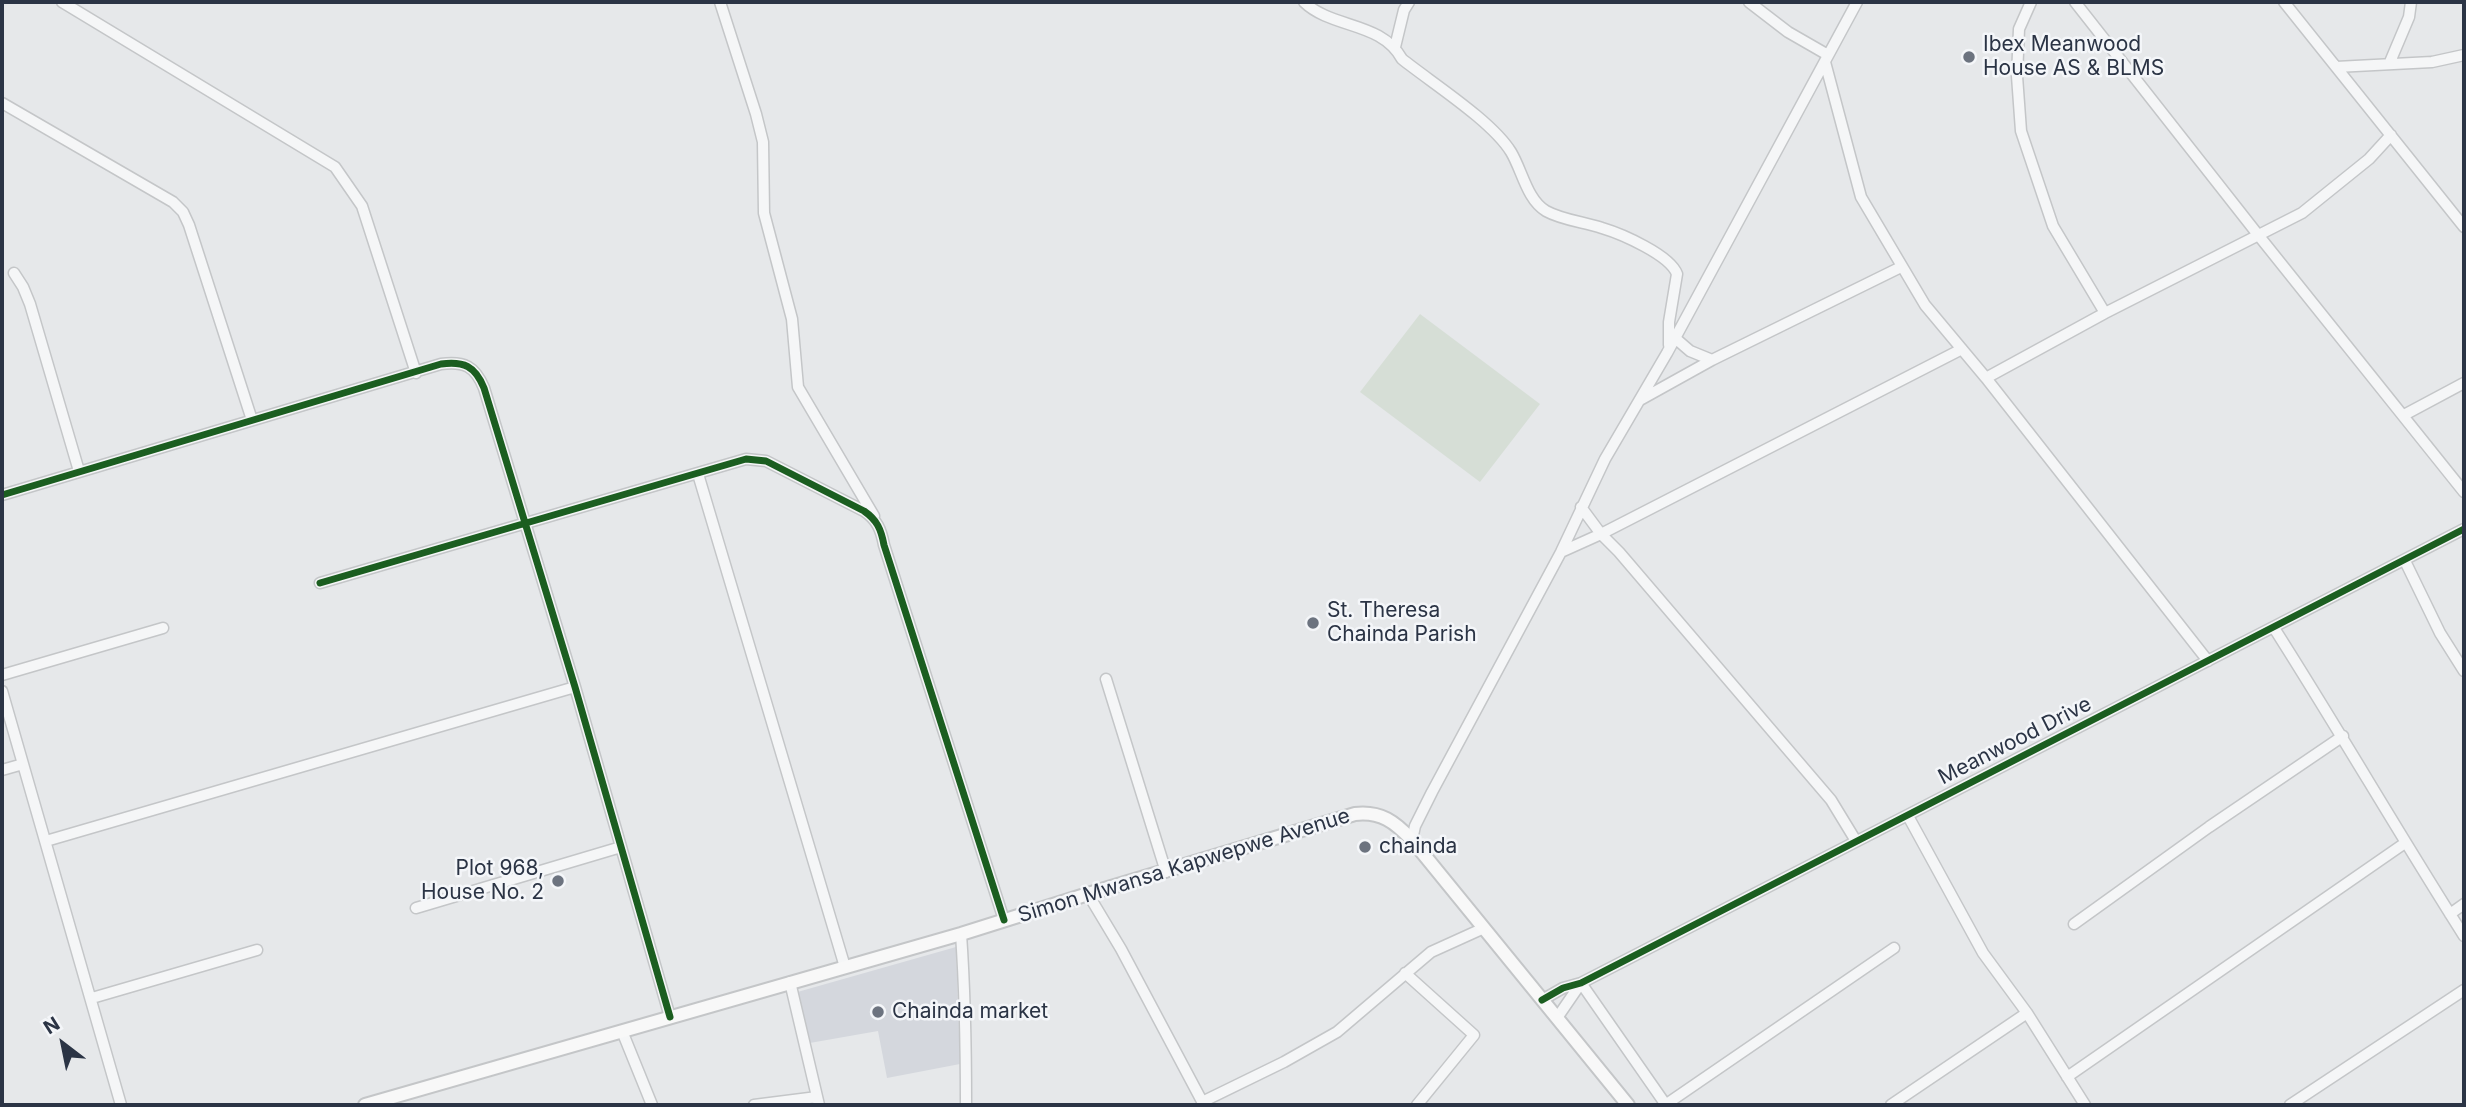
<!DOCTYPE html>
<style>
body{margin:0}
#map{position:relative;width:2466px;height:1107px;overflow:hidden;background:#e6e8ea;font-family:Inter,sans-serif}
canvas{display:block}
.frame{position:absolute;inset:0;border:4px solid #2b3445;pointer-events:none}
.north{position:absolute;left:28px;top:1009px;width:70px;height:70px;-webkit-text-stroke:5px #f4f6f9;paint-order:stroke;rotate:328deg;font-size:19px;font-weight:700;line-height:28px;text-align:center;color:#2b3445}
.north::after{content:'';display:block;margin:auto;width:24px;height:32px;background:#2b3445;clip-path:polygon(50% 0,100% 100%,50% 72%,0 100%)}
</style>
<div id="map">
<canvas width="2466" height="1107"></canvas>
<div class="frame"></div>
<div class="north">N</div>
</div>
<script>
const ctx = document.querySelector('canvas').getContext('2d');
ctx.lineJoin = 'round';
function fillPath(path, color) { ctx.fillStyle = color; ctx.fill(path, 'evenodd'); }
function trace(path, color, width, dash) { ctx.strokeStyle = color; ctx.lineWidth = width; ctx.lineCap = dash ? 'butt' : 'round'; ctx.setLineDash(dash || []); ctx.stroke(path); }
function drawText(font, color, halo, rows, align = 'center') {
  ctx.font = font + ' Inter,sans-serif'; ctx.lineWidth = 5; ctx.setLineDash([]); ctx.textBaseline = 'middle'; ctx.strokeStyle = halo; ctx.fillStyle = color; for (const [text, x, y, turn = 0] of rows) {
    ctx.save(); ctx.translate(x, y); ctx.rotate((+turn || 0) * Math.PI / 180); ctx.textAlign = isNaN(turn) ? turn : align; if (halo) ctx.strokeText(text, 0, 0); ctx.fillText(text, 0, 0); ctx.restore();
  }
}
fillPath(new Path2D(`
 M956,947L960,1064L887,1078L878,1031L804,1044L794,993Z`), '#d4d7dd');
fillPath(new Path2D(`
 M1420,314L1540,404L1480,482L1360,392Z`), '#d6ded6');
const street = new Path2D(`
 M62,2L335,167L362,206L416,373
 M720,2L756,114L763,142L764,213L792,319L798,387L874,516
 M1304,2C1332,29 1381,21 1402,59C1432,83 1492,121 1511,152C1522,170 1527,200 1546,211C1562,220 1584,222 1602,228C1622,234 1670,255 1677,274L1669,322V345
 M1749,2L1788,32L1828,55
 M2031,2L2019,29L2017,76L2021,131L2053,226L2105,313
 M2075,2L2259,236L2464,492
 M2284,2L2464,227
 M1395,47L1404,10L1409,2
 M1825,62L1861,197L1925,305L1986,378L2208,661
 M2390,62L2409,17L2411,2
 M2336,67L2432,62L2464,55
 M2,103L173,202L183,212L189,225L252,420
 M14,273L23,287L30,304L79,471
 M1675,338L1690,351L1712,360
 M1986,378L2105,313L2302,213L2369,159L2391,135
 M1640,400L1712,360L1901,267
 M2404,415L2464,383
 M698,474L845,967
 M2,495L441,364C464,361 475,366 484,388L575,687L670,1017
 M1581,507L1601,534L1619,552L1831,800L1856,841
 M1561,552L1601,534L1962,349
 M2405,561L2440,633L2464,671
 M320,583L746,459L766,461L864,511C877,520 881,529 884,545L1004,920
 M2274,628C2339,730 2399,834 2464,936
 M2,675L163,628
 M1106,679L1166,872
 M2,691L121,1105
 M2,770L23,764
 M1908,816L1983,953L2027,1013L2085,1105
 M1412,840L1415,826L1432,792L1561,552L1605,459L1667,353L1857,2
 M46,841L575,687
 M1088,894L1121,949L1204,1105
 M416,908L621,847
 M2450,914L2464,904
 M2074,924L2209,827L2343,736
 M961,934C965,991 966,1048 966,1105
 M1405,973L1474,1035L1417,1105
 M790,982L819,1105
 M1581,983L1666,1105
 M92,998L257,950
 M1542,1000L1563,988L1581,983L2464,529
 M1557,1018L1581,983
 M622,1031L652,1105
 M2067,1077L2405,843
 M1202,1102L1284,1062L1337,1032L1431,952L1484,928
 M754,1105L817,1097
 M1665,1105L1894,948
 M1891,1105L2027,1013
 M2290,1105L2464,990`);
const secondary = new Path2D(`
 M365,1105L961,934L1088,894L1355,814C1381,811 1395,822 1412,840L1628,1105`);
trace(street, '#c4c6c8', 13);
trace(secondary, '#c4c6c8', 16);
trace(street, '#f5f6f7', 10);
trace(secondary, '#f8f8f8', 12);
trace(new Path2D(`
 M2,495L441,364C464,361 475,366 484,388L575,687L670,1017
 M320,583L746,459L766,461L864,511C877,520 881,529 884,545L1004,920
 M1542,1000L1563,988L1581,983L2464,529`), '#1b5e20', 7);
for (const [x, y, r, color] of [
 [1969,57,7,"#6c737f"],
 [1313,623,7,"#6c737f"],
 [1365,847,7,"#6c737f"],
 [558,881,7,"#6c737f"],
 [878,1012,7,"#6c737f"]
]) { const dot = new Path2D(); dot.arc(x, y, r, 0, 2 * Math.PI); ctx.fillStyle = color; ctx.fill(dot); trace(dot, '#f4f6f9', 2.5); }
drawText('21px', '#2b3445', '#f4f6f9', [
 ["Ibex Meanwood",1983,45],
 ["House AS & BLMS",1983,69],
 ["St. Theresa",1327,611],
 ["Chainda Parish",1327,635],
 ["chainda",1379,847],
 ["Plot 968,",544,869,"right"],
 ["House No. 2",544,893,"right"],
 ["Chainda market",892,1012]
], 'left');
drawText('21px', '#2b3445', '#f4f6f9', [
 ["Meanwood Drive",2015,741,-27],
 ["Simon Mwansa Kapwepwe Avenue",1184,866,-17]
]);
</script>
